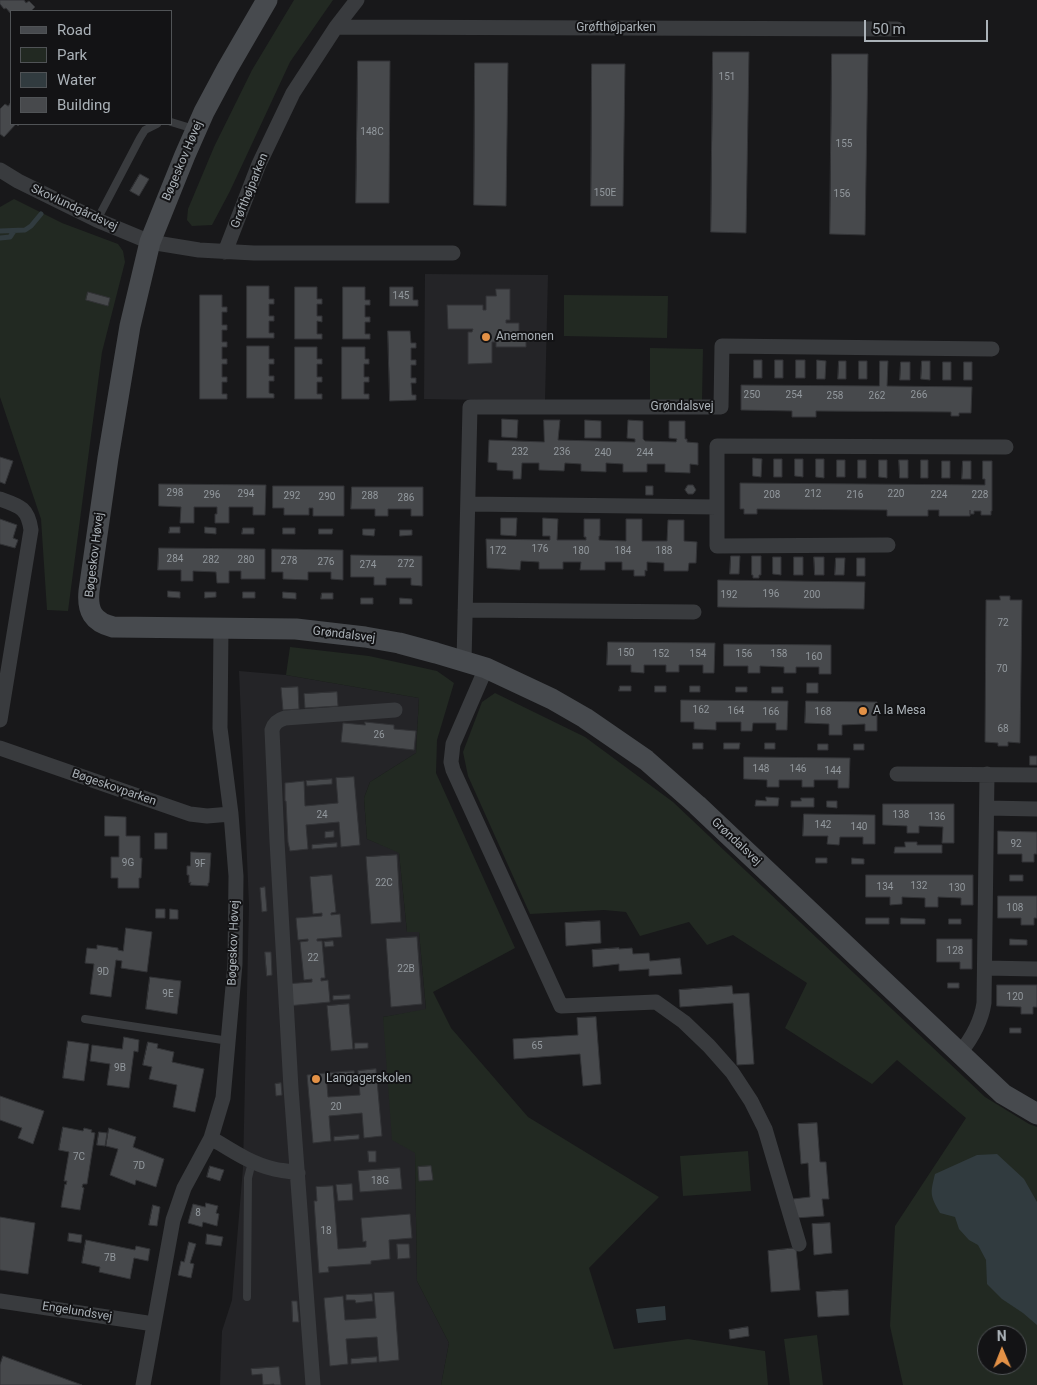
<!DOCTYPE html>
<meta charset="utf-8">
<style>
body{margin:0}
#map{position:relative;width:1037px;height:1385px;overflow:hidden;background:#18181a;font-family:Roboto,sans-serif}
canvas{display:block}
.legend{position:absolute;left:10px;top:10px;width:162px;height:115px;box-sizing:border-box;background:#131315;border:1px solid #505356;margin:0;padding:6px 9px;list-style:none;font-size:15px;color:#abb2b8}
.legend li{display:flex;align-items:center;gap:10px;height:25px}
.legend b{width:25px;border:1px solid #505356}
.north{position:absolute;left:977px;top:1325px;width:50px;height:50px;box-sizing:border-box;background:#131315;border:1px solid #505356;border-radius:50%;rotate:359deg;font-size:14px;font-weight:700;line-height:20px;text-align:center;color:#abb2b8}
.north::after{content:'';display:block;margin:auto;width:18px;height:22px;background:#e39146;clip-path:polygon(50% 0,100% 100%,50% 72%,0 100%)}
.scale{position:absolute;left:864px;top:20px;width:124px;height:22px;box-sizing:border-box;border:2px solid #abb2b8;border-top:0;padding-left:6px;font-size:15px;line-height:18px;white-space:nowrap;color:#abb2b8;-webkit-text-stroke:4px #131315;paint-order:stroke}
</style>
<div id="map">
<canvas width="1037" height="1385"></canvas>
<ul class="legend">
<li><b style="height:6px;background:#474a4e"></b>Road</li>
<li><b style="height:14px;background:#222922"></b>Park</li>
<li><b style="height:14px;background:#313b3f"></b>Water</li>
<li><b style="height:14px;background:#47494c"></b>Building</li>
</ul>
<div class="north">N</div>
<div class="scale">50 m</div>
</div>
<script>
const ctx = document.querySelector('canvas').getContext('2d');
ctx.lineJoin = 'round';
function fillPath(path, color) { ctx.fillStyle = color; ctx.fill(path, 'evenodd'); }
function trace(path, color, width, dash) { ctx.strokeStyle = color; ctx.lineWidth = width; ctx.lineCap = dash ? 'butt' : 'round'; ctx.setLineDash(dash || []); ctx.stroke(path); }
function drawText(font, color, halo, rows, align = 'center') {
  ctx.font = font + ' Roboto,sans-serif'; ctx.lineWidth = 4; ctx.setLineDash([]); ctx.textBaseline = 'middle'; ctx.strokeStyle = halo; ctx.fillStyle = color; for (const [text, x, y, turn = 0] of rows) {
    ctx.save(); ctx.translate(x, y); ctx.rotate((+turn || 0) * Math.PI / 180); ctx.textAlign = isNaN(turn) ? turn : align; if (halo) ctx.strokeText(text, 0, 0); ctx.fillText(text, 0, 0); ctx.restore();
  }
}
fillPath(new Path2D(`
 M425,274L548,275L545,401L424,399Z
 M239,671L286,675L419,698L416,753L370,782L364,798L367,839L399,852L407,932L419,931L426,1010L383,1017L415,1153L417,1281L449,1343L441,1385H220L222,1331L232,1300L243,1168L249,905Z`), '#242427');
fillPath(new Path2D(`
 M294,0H333L290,62L230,191L212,225L192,226L187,220L188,209L214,147L252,70Z
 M14,199L62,223L118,244L123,251L125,262L102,352L68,611L47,610L41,519L0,397V207Z
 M564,295L668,296L667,338L564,336Z
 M650,348L703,349L702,401L650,400Z
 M290,647L369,656L437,671L454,683L437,740L436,773L515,948L433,992L451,1028L528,1117L659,1197L589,1268L614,1349L688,1339L765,1351L768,1385H441L449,1343L417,1281L415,1153L392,1140L383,1017L426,1009L419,932H407L399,853L367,839L364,798L370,782L416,753L419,698L286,675Z
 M495,693L585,737L673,802L985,1097L1029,1124L1037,1127V1385H903L890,1326L895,1226L966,1118L897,1060L872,1084L785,1028L807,983L733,935L707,945L689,922L640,936L626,912L604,910L530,914L468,776L463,752L482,702ZM987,1335H1017V1365H987Z
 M748,1151L751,1191L683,1196L680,1156Z
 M817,1335L823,1385H790L784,1339Z`), '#222922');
fillPath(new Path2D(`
 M997,1154L1024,1179L1037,1202V1325L1023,1313L1002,1299L987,1284L986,1260L978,1245L969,1240L959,1229L955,1217L940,1213C930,1195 930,1194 935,1174L977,1155Z
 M665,1306L666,1320L638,1323L636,1309Z`), '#313b3f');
trace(new Path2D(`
 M0,231L25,230L31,226L41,214
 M0,238L10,237L14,231`), '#313b3f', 5);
const building = new Path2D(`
 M0,0H24L26,3L29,1L35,7L32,10L33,11H11V14L6,8L4,9L0,4Z
 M713,52H749L746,233L711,232Z
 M832,54H868L865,235L830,234Z
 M358,61H390L389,203H356Z
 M475,63H508L506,206L474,205Z
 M592,64H625L623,206H591Z
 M11,102V124H20L18,126L16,124L4,137L0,134V109L5,104L8,106Z
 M140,174L149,179L139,196L130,191Z
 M247,286H269V299H274V304H269V316H274V321H269V333H274V338H247Z
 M295,287H317V299H322V304H317V316H322V322L317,321V334H322V339H295Z
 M343,287H365V300H370V305H365V317H370V322H365V334H370V339H343Z
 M390,287H413V300H418V306H390Z
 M496,289H510V320H506V323H519V333H526V347H496V342H492V363L468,364V332H472L473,329H448L447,305H483V310H486V296H496Z
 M88,292L110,298L108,306L86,300Z
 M200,295H222V307H227V312H222V325H227V330H222V342H227V347H222V359H227V364H222V377H227V382H222V394H227V399H200Z
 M388,331H410L411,343H416V348H411V360H416V365H411V378H416V383H411L412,395H416V400L390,401Z
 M247,346H269V359H274V364H269V376H274V381H269V393L274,394V398H247Z
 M295,347H317V359H322V364H317V377H322V382H317V394H322V399H295Z
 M342,347H365V359H369V364H364V377H369V382H364V394H369V399H342Z
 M754,360H762V378H754Z
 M775,360H783V378H775Z
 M796,360H805V378H796Z
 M817,360L826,361L825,379H817Z
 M839,361H846V379H838Z
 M859,361H867V379H859Z
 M880,361H888L887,386L972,387L971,413H959V416H951V412L816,411V417H792V411L741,410V385L879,386Z
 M922,361H930V380L921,379Z
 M901,362H910V380H900Z
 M943,362H951V380H943Z
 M964,362H972V380H964Z
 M502,419L518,420L517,438L502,437Z
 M544,420H560L558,440L635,442V439L627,438L628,420L643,421V439L645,441L676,442L677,439L669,438V421H685V439H687V442L698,443V465L690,464V473L665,472V464H647V472H623V464L606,463V472L581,471V464L565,463L564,471L539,470V463H522L521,479H513V471L497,470V463L488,462L489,440L544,442Z
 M585,420L601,421V438H585Z
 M0,457L13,461L5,484L0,482Z
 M753,458L762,459L761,477L753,476Z
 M774,459H782V477H774Z
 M795,459H803V477L795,476Z
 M816,459H824V478L816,477Z
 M837,460H845V477H837Z
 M858,460H866V478H858Z
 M879,460H887V478L879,477Z
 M899,460H908V478H900Z
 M921,460H928V478H921Z
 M942,461H950V478H942Z
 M963,461H971V479H962Z
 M983,461H992V511H991V515H981V511H974V514H970V510V516H939V510H928V516H887V510L757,509V514H744V509H740V483L985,485V479H983Z
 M159,484L266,485L265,515H253V507H229V523H215V514H217V507H194V523H180L181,507L159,506Z
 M688,485H693L696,490L693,494H688L685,490Z
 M273,486H344V516H313V508H309V515H284V508H273Z
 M646,486H653V495H646Z
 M352,487H423V516H411V509H388V516H375V509H351Z
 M501,518H517L516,536L501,535Z
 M543,518L558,519L557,540H586V537H584V519H600V536H599V540L626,541V519H642V541H667L668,520H684V541L697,542L696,563H689L688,571H664V563L647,562V571L645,570V576H634V570H622V562H605V570H580L581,562H563V569H539V562L521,561L520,570L487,568L486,539L550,540V536H543Z
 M0,519L17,525L13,538L18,540L15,548L0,544Z
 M170,527H180V533H169Z
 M205,527L216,528V534L205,533Z
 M243,528H254V534H242Z
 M283,528H295V534H283Z
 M319,529H333L332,534H319Z
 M363,529H375L374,536L363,535Z
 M400,530H412V535L400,536Z
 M159,548L265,549V579H241V571H229V583H217L216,572L193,571V581H181V570H158Z
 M272,549L343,550V580L331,579V572H308V580L283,579V572H272Z
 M351,555L422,556V586L411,585V578H386V585H374V577H351Z
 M731,556H740L739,574H730Z
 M752,556H761V575H759V578H753V575H752Z
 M773,557H781V575L773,574Z
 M794,557H803V575H794Z
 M814,557H824V575H815Z
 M836,558H845L844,575H835Z
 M857,558H865V576H857Z
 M718,580L865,582L864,609L718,607Z
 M168,591L180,592V598L168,597Z
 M205,592H216V597L205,598Z
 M243,592H255V598H243Z
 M283,592L296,593V599L283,598Z
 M322,593H333V599H321Z
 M1000,596H1010V600H1022L1020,743L1008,742V746H998V743L985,742L986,600H1000Z
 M361,598H373V604H361Z
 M400,598L412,599V604H400Z
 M608,642L715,643L714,673H703V665H679V672H666V665H644V673L631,672V665H607Z
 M724,644L831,645V674H819V667H796V673H784V667L760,666V673H748V666H724Z
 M807,683H818V693H807Z
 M620,686H631V691H619Z
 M655,686H666V692H655Z
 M690,686H700V692H690Z
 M298,687L299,709L283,710L281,688Z
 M736,687H747V692H736Z
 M772,687H783V693H772Z
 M337,692L338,706L305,708L304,694Z
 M681,700L788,701L787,730H776V723H753L752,731H741V722H716V730L694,729V722H681Z
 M806,701L877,702V731H865V724L842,725V735H829V724L805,723Z
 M365,722L394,725V729L416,731L414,750L341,742L343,723L365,725Z
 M693,743H703V749H693Z
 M724,743H740L739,749H724Z
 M765,743H775V749H765Z
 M818,744H828V750H818Z
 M854,744H864V750H854Z
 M1030,756H1037V765H1030Z
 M744,757L850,758L849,788H838V780H814V787H802V780H779V787H767V780L744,779Z
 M354,777L360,845L341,847L339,822L306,825L308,849L290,851L288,842L286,801H285V783L304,781L305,806L338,803L336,778Z
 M332,779V784L307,786L306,781Z
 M766,797L779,798L778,806H755L756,800L766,801Z
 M801,798H814V807H791V801H801Z
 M827,801H837V808L827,807Z
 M883,804H954V843H942L943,827L919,826V833H907V826L883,825Z
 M804,814L875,815V844H863V837H840L839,845L827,844L828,836H803Z
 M105,816L126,817V836H140V858H142L141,878H139V888H118V878H111V857H119V836H105Z
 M334,831V837L325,838V832Z
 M998,831L1037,832V854H1034V862H1022V854H998Z
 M155,833H167V849H155Z
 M905,842H917V845H942V853H894L895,847H905Z
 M337,843V847L312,849V845Z
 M191,852L211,853L209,883H208V886L190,885L191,882L189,883V875H187V866H190Z
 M397,855L401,922L371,924L366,857Z
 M816,858H827V863H816Z
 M852,858L864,859V864H852Z
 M332,875L336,912L331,913V915L340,914L342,937L317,939V941H322L325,976V978H321V981L328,980L330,1002L287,1006L285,984L312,982V979L304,980L300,942L308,941V939L298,940L296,918L322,916V913L313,914L310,877Z
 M866,875H973V905H961V898L938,897V907H925V898L902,897V904L890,905V897H866Z
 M1010,875H1023V881H1010Z
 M265,887L267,911L262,912L260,888Z
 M998,896H1037V918H1034V925H1021V918H998Z
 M156,909H165V918H156Z
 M170,909L178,910V919H170Z
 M866,918H889V924H866Z
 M901,918L925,919V924H901Z
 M949,919H961V924H949Z
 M600,921L601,943L566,946L565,923Z
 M126,928L152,932L147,972L121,968L122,961L116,960L111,997L90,994L94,964L85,963L87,948L97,949V945L118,948V950L123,951Z
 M417,937L422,1004L391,1007L386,939Z
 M937,939H972V969H960V962H937Z
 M1010,939L1027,940V945H1010Z
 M333,941L334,946L325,947L324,942Z
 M619,948V949L632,948L633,954L649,953L650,961L680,958L682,974L649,976V969L619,971V964L593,967L592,950Z
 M265,952H271L272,975L267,976Z
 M150,977L181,981L177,1014L146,1009Z
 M948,983H959V988H948Z
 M997,985H1037V1007H1033V1014H1021V1007L997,1006Z
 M732,986L733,994L749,993L754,1064L737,1065L733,1003L680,1007L679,990Z
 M350,995V999L333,1000V996Z
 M349,1004L353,1049L331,1051L327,1006Z
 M596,1017L601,1084L583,1086L580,1054L514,1059L513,1039L578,1035L577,1018Z
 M1010,1028H1021V1033H1010Z
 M124,1037L139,1040L138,1052L134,1051L129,1088L107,1085L110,1064L90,1061L92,1045L122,1049Z
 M68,1041L89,1044L84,1081L63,1078Z
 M148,1042L158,1044L157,1048L174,1052L172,1062L204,1069L195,1112L173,1107L177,1085L149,1079L152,1067L143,1065Z
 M355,1043H368V1048L355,1049Z
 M376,1069L382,1136L364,1138L362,1113L329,1116L331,1141L313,1143L307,1075L326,1073L328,1097L360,1095L358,1071Z
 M354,1071L355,1075L329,1077V1073Z
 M281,1083L282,1095L276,1096L275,1084Z
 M0,1096L44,1111L33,1144L18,1138L22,1128L0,1120Z
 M817,1123L820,1162H826L829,1199H822L824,1216L795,1218L793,1199L810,1197L808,1163L801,1164L798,1124Z
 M63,1127L83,1131L84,1128L92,1130L91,1132L95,1133L87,1184H83L82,1187L84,1188L80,1210L61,1207L65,1184L66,1185L67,1181H64L69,1152L59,1150Z
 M109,1128L136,1137L133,1147L164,1159L156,1187L136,1180L135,1185L110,1175L118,1149L106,1146Z
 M99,1132L107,1133L105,1146L97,1145Z
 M359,1135V1139L334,1141V1137Z
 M368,1151H376V1162H369Z
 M210,1166L224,1170L220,1181L207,1177Z
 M431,1166L433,1180L419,1181L418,1167Z
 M400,1168L402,1189L360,1192L358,1171Z
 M352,1184L353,1200L338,1201L336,1185Z
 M333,1186L338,1249L366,1247V1241L363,1242L361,1218L410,1214L412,1238L389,1240L390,1259L371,1261V1264L328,1267L329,1272L319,1273L314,1201H317L316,1187Z
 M206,1203L218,1206L216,1213L219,1214L217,1226L203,1222L202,1227L188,1223L193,1204L205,1207Z
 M153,1205L160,1207L157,1226L149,1225Z
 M0,1217L35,1223L28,1274L0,1270Z
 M830,1223L832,1253L814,1255L812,1224Z
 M69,1233L82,1235L81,1243L68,1241Z
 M207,1234L223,1237L221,1246L206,1244Z
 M86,1240L135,1250L136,1246L150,1249L148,1261L134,1258L130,1279L99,1272L100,1267L82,1263Z
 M189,1242L196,1244L190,1263L194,1264L191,1278L178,1275L181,1261L184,1262Z
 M397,1244H409L410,1258L398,1259Z
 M796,1248L800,1290L771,1292L768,1251Z
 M848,1290L849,1315L818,1317L816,1292Z
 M394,1292L399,1360L379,1362L377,1337L346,1339L348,1364L330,1366L324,1298L343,1296L345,1320L376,1318L374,1293Z
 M372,1294L373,1301L356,1303L355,1300H346V1295Z
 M292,1301H297L299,1322H293Z
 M748,1327L749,1336L730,1339L729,1330Z
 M3,1356L82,1385H0V1365Z
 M377,1357V1362L351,1364V1359Z
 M279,1367L281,1385H274V1384L263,1385L262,1374L252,1375L251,1369Z`);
fillPath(building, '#47494c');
trace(building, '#323336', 1);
trace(new Path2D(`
 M171,122L194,129
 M97,220L140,138L145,130L157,124
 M85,1019L229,1041
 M247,1297L248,1178L252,1162`), '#393b3e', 8);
trace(new Path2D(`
 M336,27L897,29
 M0,170L18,181L97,220L150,242L199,250L254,253H453
 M225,252L259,164L293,93L336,27L357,0
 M0,499C20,506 28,508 31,530L0,720
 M468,504L717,507
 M888,545L717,546V446L1006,447
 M465,610L694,612
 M464,661L470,407H721L722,346L992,349
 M486,668L453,744L451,762L453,770L561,1006L656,1002L684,1022L709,1046L732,1072L751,1101L765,1129L799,1244
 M0,748L190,814L207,816L231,814
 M897,774L1037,775
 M987,808L1037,809
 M985,968L1037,969
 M960,1053C972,1038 981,1023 984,1003L987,774
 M211,1138C231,1150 251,1164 274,1169C282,1171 290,1171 298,1173
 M0,1301L154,1324
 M143,1385L173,1220L184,1188L211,1138L223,1098L235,964L236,876L231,814L220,728L221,628
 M313,1385L291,1088L277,841L272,730C274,723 278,720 285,718L395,710`), '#393b3e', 15);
trace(new Path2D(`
 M267,0L227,69L204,112L185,155L150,242L130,326L108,458L89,591C87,611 93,622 113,627L296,629L365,637L399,643L436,653L486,668L552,699L585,718L646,760L697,805L1003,1094L1037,1114`), '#474a4e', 21);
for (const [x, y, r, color] of [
 [486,337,5,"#e39146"],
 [863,711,5,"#e39146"],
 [316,1079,5,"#e39146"]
]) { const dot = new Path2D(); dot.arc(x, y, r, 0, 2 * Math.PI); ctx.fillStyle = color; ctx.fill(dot); trace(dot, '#131315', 2); }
drawText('10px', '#92989d', null, [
 ["151",727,77],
 ["148C",372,132],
 ["155",844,144],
 ["150E",605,193],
 ["156",842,194],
 ["145",401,296],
 ["250",752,395],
 ["254",794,395],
 ["266",919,395],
 ["258",835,396],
 ["262",877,396],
 ["232",520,452],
 ["236",562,452],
 ["240",603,453],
 ["244",645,453],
 ["298",175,493],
 ["294",246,494],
 ["212",813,494],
 ["220",896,494],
 ["296",212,495],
 ["208",772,495],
 ["216",855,495],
 ["224",939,495],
 ["228",980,495],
 ["292",292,496],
 ["288",370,496],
 ["290",327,497],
 ["286",406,498],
 ["176",540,549],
 ["172",498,551],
 ["180",581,551],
 ["184",623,551],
 ["188",664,551],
 ["284",175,559],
 ["282",211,560],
 ["280",246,560],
 ["278",289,561],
 ["276",326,562],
 ["272",406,564],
 ["274",368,565],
 ["196",771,594],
 ["192",729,595],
 ["200",812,595],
 ["72",1003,623],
 ["150",626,653],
 ["152",661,654],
 ["154",698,654],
 ["156",744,654],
 ["158",779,654],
 ["160",814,657],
 ["70",1002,669],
 ["162",701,710],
 ["164",736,711],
 ["166",771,712],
 ["168",823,712],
 ["68",1003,729],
 ["26",379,735],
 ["148",761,769],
 ["146",798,769],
 ["144",833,771],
 ["24",322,815],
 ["138",901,815],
 ["136",937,817],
 ["142",823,825],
 ["140",859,827],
 ["92",1016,844],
 ["9G",128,863],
 ["9F",200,864],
 ["22C",384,883],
 ["132",919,886],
 ["134",885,887],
 ["130",957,888],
 ["108",1015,908],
 ["128",955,951],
 ["22",313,958],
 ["22B",406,969],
 ["9D",103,972],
 ["9E",168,994],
 ["120",1015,997],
 ["65",537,1046],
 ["9B",120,1068],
 ["20",336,1107],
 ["7C",79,1157],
 ["7D",139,1166],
 ["18G",380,1181],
 ["8",198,1213],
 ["18",326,1231],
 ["7B",110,1258]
]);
drawText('12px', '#abb2b8', '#131315', [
 ["Grøfthøjparken",616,28],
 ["Bøgeskov Høvej",183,161,-67],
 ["Grøfthøjparken",250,191,-68],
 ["Skovlundgårdsvej",74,208,25],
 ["Grøndalsvej",682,407],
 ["Bøgeskov Høvej",95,555,-83],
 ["Grøndalsvej",344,635,7],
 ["Bøgeskovparken",114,788,19],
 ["Grøndalsvej",736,842,43],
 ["Bøgeskov Høvej",234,943,-88],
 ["Engelundsvej",77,1312,9]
]);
drawText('12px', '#abb2b8', '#131315', [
 ["Anemonen",496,337],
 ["A la Mesa",873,711],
 ["Langagerskolen",326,1079]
], 'left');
</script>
